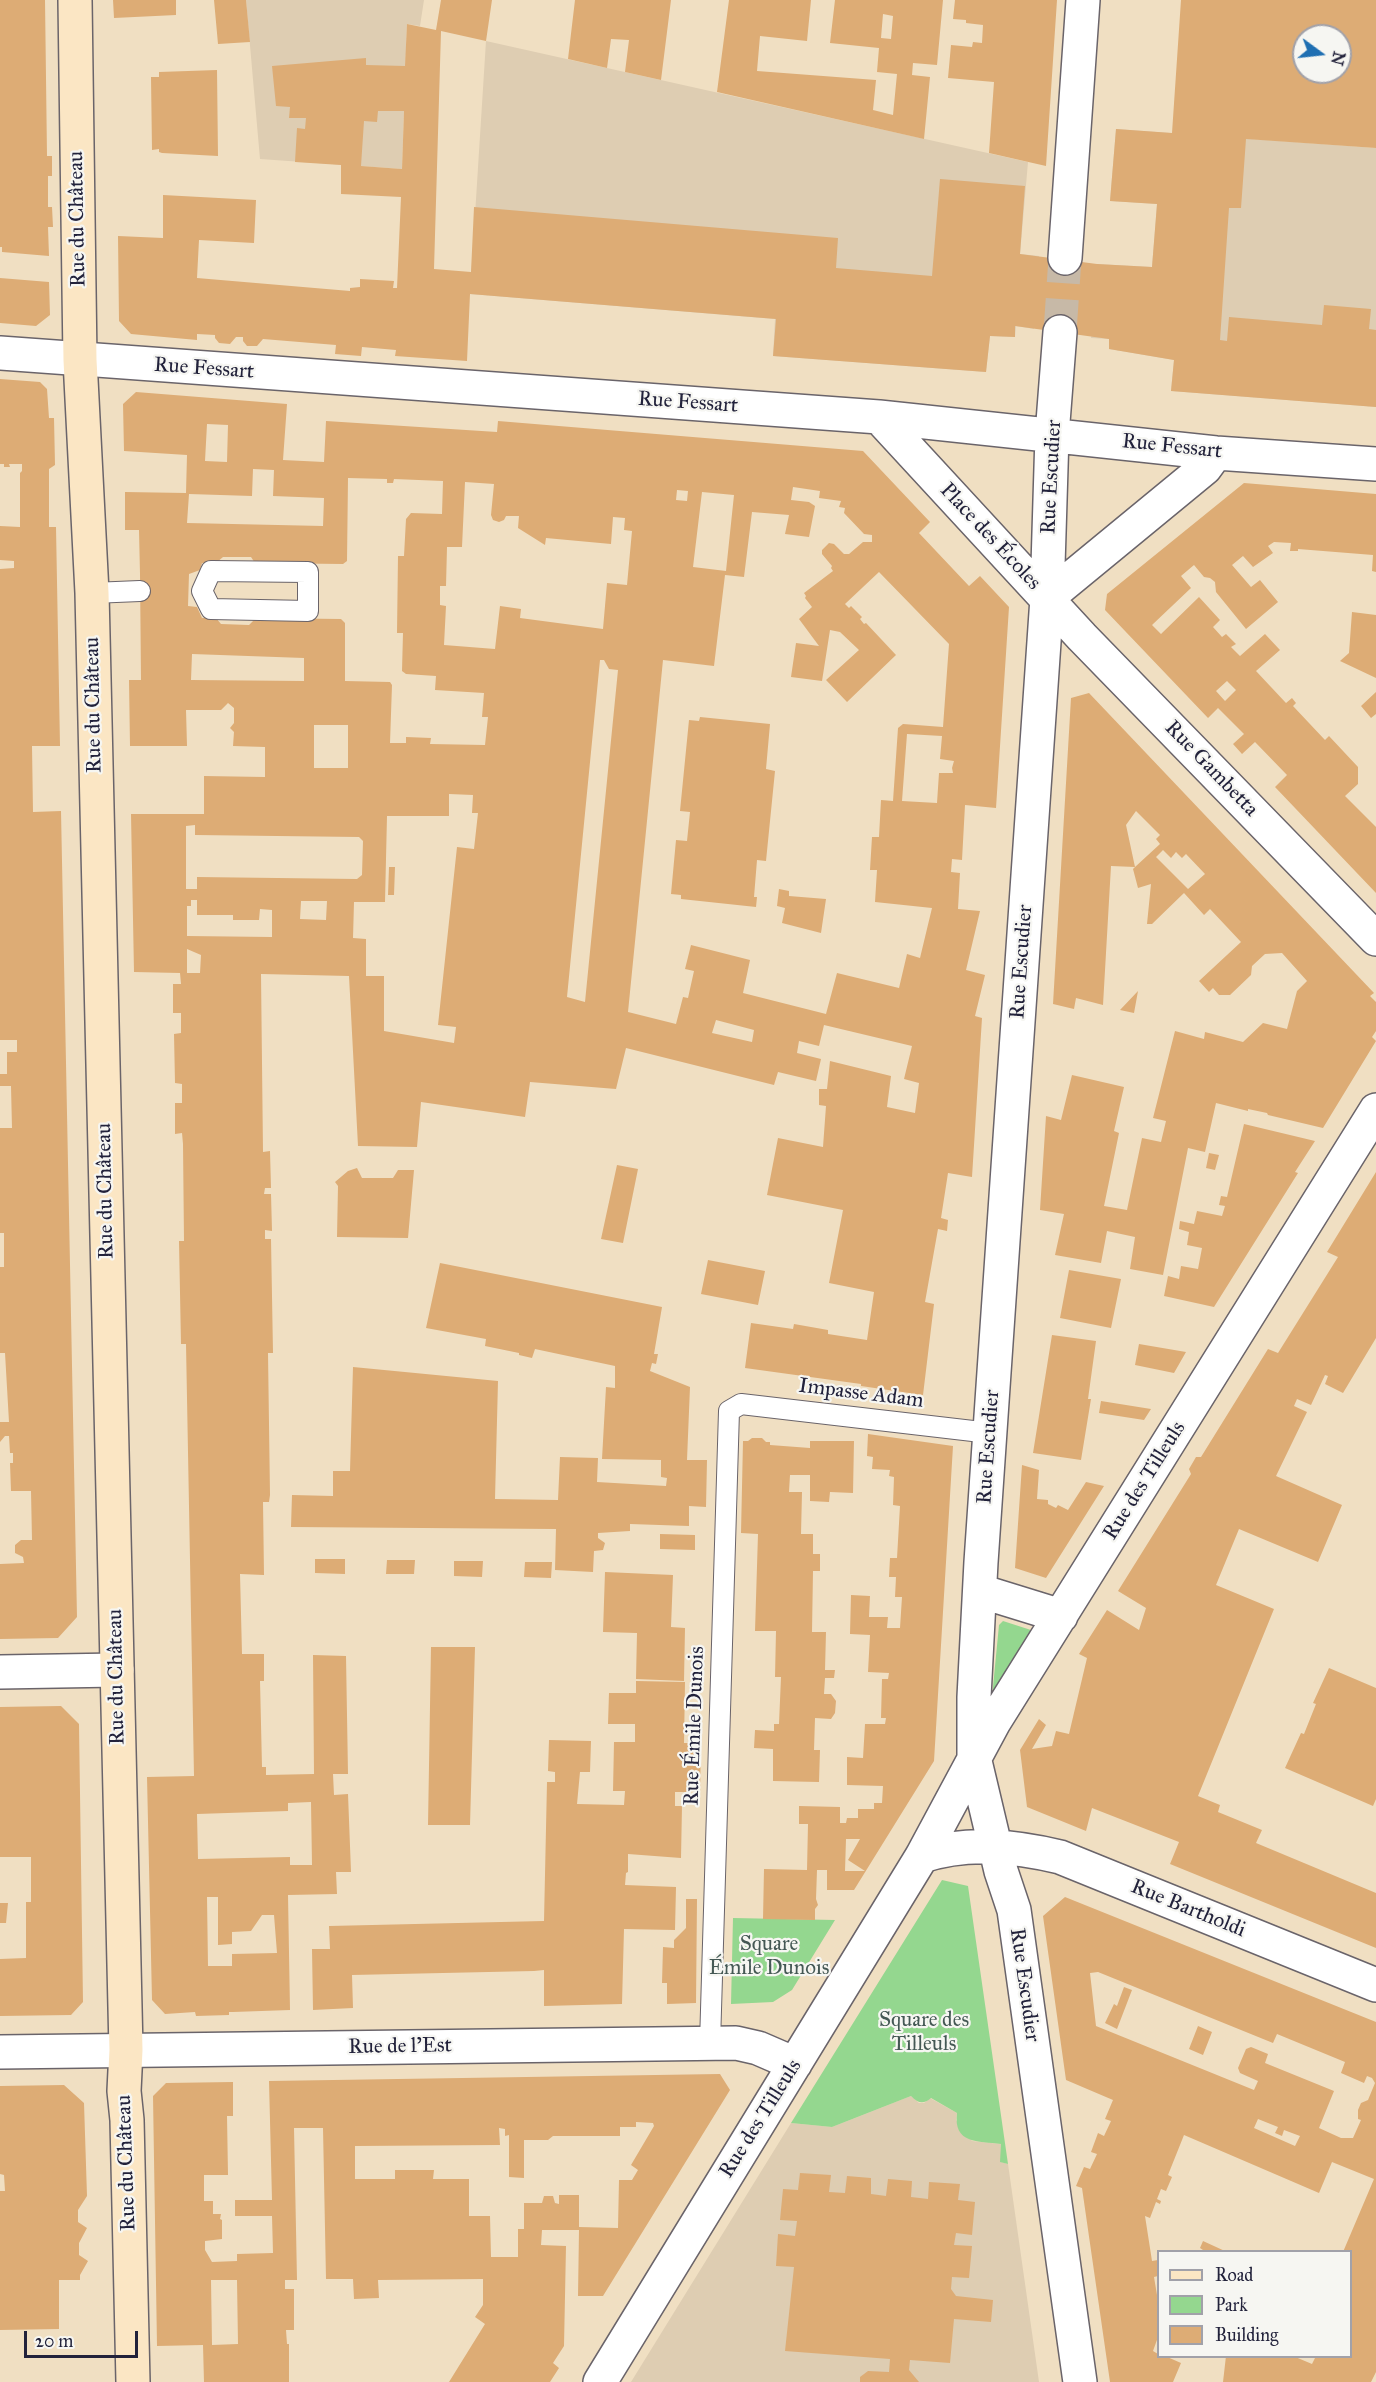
<!DOCTYPE html>
<meta charset="utf-8">
<style>
body{margin:0}
#map{position:relative;width:1376px;height:2382px;overflow:hidden;background:#f0dfc2;font-family:"IM FELL Great Primer",serif}
canvas{display:block}
.legend{position:absolute;left:1157px;top:2250px;width:195px;height:108px;box-sizing:border-box;background:#f6f6f2;border:2px solid #a1a1a9;margin:0;padding:8px 10px;list-style:none;font-size:18px;color:#22223b}
.legend li{display:flex;align-items:center;gap:12px;height:30px}
.legend b{width:30px;border:2px solid #a1a1a9}
.north{position:absolute;left:1292px;top:24px;width:60px;height:60px;box-sizing:border-box;background:#f6f6f2;border:2px solid #a1a1a9;border-radius:50%;rotate:105deg;font-size:16px;font-weight:700;line-height:24px;text-align:center;color:#22223b}
.north::after{content:'';display:block;margin:auto;width:21px;height:27px;background:#1f6fb2;clip-path:polygon(50% 0,100% 100%,50% 72%,0 100%)}
.scale{position:absolute;left:24px;top:2331px;width:114px;height:27px;box-sizing:border-box;border:3px solid #22223b;border-top:0;padding-left:8px;font-size:18px;line-height:21px;white-space:nowrap;color:#22223b;-webkit-text-stroke:4px #f6f6f2;paint-order:stroke}
</style>
<div id="map">
<canvas width="1376" height="2382"></canvas>
<ul class="legend">
<li><b style="height:8px;background:#fbe6c4"></b>Road</li>
<li><b style="height:16px;background:#94d78f"></b>Park</li>
<li><b style="height:16px;background:#ddac75"></b>Building</li>
</ul>
<div class="north">N</div>
<div class="scale">20 m</div>
</div>
<script>
const ctx = document.querySelector('canvas').getContext('2d');
ctx.lineJoin = 'round';
function fillPath(path, color) { ctx.fillStyle = color; ctx.fill(path, 'evenodd'); }
function trace(path, color, width, dash) { ctx.strokeStyle = color; ctx.lineWidth = width; ctx.lineCap = dash ? 'butt' : 'round'; ctx.setLineDash(dash || []); ctx.stroke(path); }
function drawText(font, color, halo, rows, align = 'center') {
  ctx.font = font + ' "IM FELL Great Primer",serif'; ctx.lineWidth = 4.5; ctx.setLineDash([]); ctx.textBaseline = 'middle'; ctx.strokeStyle = halo; ctx.fillStyle = color; for (const [text, x, y, turn = 0] of rows) {
    ctx.save(); ctx.translate(x, y); ctx.rotate((+turn || 0) * Math.PI / 180); ctx.textAlign = isNaN(turn) ? turn : align; if (halo) ctx.strokeText(text, 0, 0); ctx.fillText(text, 0, 0); ctx.restore();
  }
}
fillPath(new Path2D(`
 M246,0H424L420,26L407,24L402,169L260,159Z
 M486,41L1028,162L1020,254L1039,256L1034,329L1016,326L1015,337L990,336L986,372L773,356L775,319L470,294Z
 M1116,129L1376,148V407L1171,391L1174,360L1109,349V339L1091,338L1097,264L1152,267L1157,204L1110,201Z
 M911,2096L919,2103H924L930,2098L957,2113L956,2120L972,2141L1001,2144V2162L1008,2164L1039,2382H631L791,2123L832,2127Z`), '#decdb2');
fillPath(new Path2D(`
 M1003,1621L1034,1631L992,1697L999,1625Z
 M942,1880L968,1886L1008,2164L1000,2162L1001,2144C978,2141 953,2144 957,2113L931,2098C923,2105 918,2103 911,2096L832,2127L791,2123Z
 M733,1918L835,1920L792,1990L773,2002L731,2004Z`), '#94d78f');
fillPath(new Path2D(`
 M0,0H45L47,156H52V176H48V207H52L53,227H48L49,256L2,252V247H0Z
 M113,0H176V15L114,18Z
 M214,0H246L250,42L218,44Z
 M441,0H492L486,41L441,31L434,269L471,272L474,207L838,238L836,268L932,276L940,179L1025,186L1020,254L1097,264L1152,267L1157,204L1110,201L1116,129L1172,133L1181,0H1376V148L1246,139L1241,208H1229L1220,340L1227,341L1229,317L1322,325L1324,305L1371,309L1369,329L1376,330V407L1171,391L1174,360L1109,349V339L1015,326V337L990,336L986,372L773,356L776,319L470,294L467,361L395,356L396,350L362,347L361,356L335,354L336,345L263,339L257,346H247L243,341V337H236L230,344L219,343L215,338V335L197,334V340L131,334L119,321L118,236L163,238V195L256,200L254,243L199,240L197,278L350,291V288L360,287V279L394,281L393,288H397L401,197L341,194V165L295,162L297,128L305,129L306,118H289L290,107L276,106L272,66L366,58V65L405,66L407,24L436,30ZM1304,36H1340V72H1304ZM378,111H404L402,169L361,166L364,121L377,122Z
 M575,0H671L661,80L625,72L629,40L611,39L607,68L568,59Z
 M729,0H811L807,41L760,36L757,71L876,80L873,110L893,115L897,74L877,72L879,48L830,43L835,0H943L937,65L913,63L912,75L930,77L924,139L717,92ZM883,14L893,16L891,39L881,38Z
 M955,0H1057L1046,166L989,153L994,82L948,78L951,45L972,47L973,42L982,43L983,25L966,23V20L953,19Z
 M217,70L218,156L162,153L159,152V149L152,150L151,77H159V72Z
 M0,278L49,282L50,315L36,326L0,323Z
 M0,379L40,382L47,389L49,418H54L55,465L49,469V527H56L60,746H32L33,812L61,811L77,1617L58,1638L0,1639V1564L24,1563L23,1557L15,1553V1545L21,1540H32L31,1491H11L10,1463H13V1453H10L9,1436H5L0,1442V1422H9L5,1353H0V1267H4V1233H0V1128H12L11,1086H0V1074H7V1052H17V1040H0V569L14,568V561L0,560V526L20,527V473L22,471V464H9L10,467H4V464H0Z
 M136,392L287,404L283,460L324,462L326,421L497,432L498,421L863,451L930,522L919,533L969,586L980,576L1009,607L996,808L965,805L962,860L952,859L951,872L960,873L958,909L980,911L966,970L985,975L975,1016L982,1018L972,1177L948,1173L941,1218L948,1220L947,1231L938,1229L925,1302L934,1304L923,1395L861,1386V1384L745,1368L751,1323L793,1329L794,1324L828,1330V1334L867,1340L874,1292L829,1283L843,1210L767,1195L778,1138L823,1147L826,1106L819,1105V1089H827L830,1061L891,1076L887,1107L915,1113L919,1083L904,1079L912,1046L824,1025L819,1046L799,1041L797,1053L821,1059L816,1081L778,1072L774,1085L626,1048L616,1089L530,1082L525,1117L421,1102L417,1147L358,1146L349,976L261,974L263,1152L270,1151L271,1188H265L264,1194H271L272,1231L265,1230V1239H271L273,1353H268L270,1495L269,1502H263L264,1575L240,1574L242,1654H264V1681H260L262,1767H266V1775L314,1774L313,1655L346,1656L348,1774H333L334,1795L348,1794L351,1872H336L337,1894L288,1895L290,2010L233,2012H229V2015L196,2016L195,2012L165,2014L152,2000L147,1777L194,1776L186,1344H181L179,1241H184L183,1144L182,1133L175,1134V1103H182V1084L175,1083L174,1034L181,1033V1013H173V984H181L180,973L134,972L131,814H204V776L265,777V747L233,746L234,732L230,728L234,723V708L228,703L221,710H186L187,746H130L129,680H141L140,574L139,530H125V492L186,493L187,455L124,451L123,404ZM207,424L228,425L227,462L205,461ZM253,469L274,470L273,496L324,498L323,526L187,523L189,494L252,496ZM348,478L387,479V483H393L394,479L443,481L442,514L411,513L406,519L404,556H398L397,633H403L402,671L406,674L436,676L435,690L484,693L482,717H488L485,745L430,744L431,738L406,737V743H390L392,685L390,682L345,681V623L341,619L256,618L249,625L221,624L216,618H202L197,607L188,606L189,574L200,570L202,563H216L223,557H251L255,563L343,564L347,561ZM465,482L494,484L491,515L493,520L499,522L504,520L506,516H519L518,528L545,545L546,538L611,544L613,517L625,518L624,530L632,531L627,585L607,583L603,629L520,618L521,609L500,606L495,649L444,645L446,606L440,605V586H446L447,547H462ZM793,487L820,491L819,498L841,501L839,507L845,508L844,513L864,534L872,535V542H863L849,554H844L834,544L829,543L822,550V554L832,566L831,568L833,571L804,593L806,596L805,598L812,607L799,619L819,646L796,643L791,677L822,681L830,630L840,632L859,650L826,680L847,702L896,655L866,623L864,624L860,619L862,617L851,606L849,608L845,604L879,572L949,644L943,727L903,724L898,728L893,801L881,800L879,837H872L870,870H877L875,902L932,908L920,958L907,954L899,988L837,973L826,1014L743,993L750,960L691,945L685,969L694,971L688,998L683,997L676,1024L628,1012L663,660L714,666L725,575L744,577L752,512L789,515L785,534L809,537L815,506L809,502L791,500ZM677,490L688,491L687,501L676,500ZM702,492L734,495L726,571L693,567ZM192,654L304,658V681L191,680ZM600,660H604L609,669L618,670L585,1002L567,997ZM314,725H348V768H314ZM907,734L942,736L940,759L954,761L952,768L953,773H939L937,803L902,801ZM449,794L473,795L472,813H478L474,849L457,847L438,1025L456,1027L454,1043L384,1031V976H366V939L353,938L354,902H385L387,816H449ZM195,825V835L359,837L363,841L362,875L357,879L197,877V889H186V826ZM191,900H197V915H233V920H259L260,909L272,910V937L187,936V906H191ZM301,901H327L326,920L300,919ZM187,949L201,955L200,973H187ZM716,1020L754,1030L752,1042L712,1033ZM311,1802L312,1865H290V1857L198,1859L197,1814L288,1811V1803ZM207,1897H218V1945L232,1944V1932L251,1931L262,1915H274L277,1953L232,1954V1966H208Z
 M1244,483L1376,494V572L1372,571L1373,555L1298,549V551H1290L1291,543L1274,542L1268,546L1273,553L1253,567L1243,556L1232,565L1251,587L1260,580L1278,602L1246,629L1216,592L1215,582L1210,578L1204,577L1194,565L1181,576L1191,588L1152,625L1161,634L1199,597L1220,620L1213,627L1222,637L1226,634L1236,644L1231,647L1240,656L1265,634L1280,650L1256,671L1286,703L1292,698L1296,703L1293,706L1325,740L1329,736L1358,767V784L1345,796L1376,827V893L1275,787L1287,775L1255,742L1242,754L1233,744L1244,734L1218,708L1208,718L1105,610L1107,594ZM1227,681L1236,690L1225,701L1216,691Z
 M1352,612L1376,615V678L1340,661L1349,653Z
 M1376,692V714L1371,718L1361,706Z
 M1089,693L1374,993L1370,996L1376,1002V1031L1372,1037L1376,1041L1323,1128L1268,1115L1267,1113L1248,1109V1111L1216,1103L1205,1152L1188,1148L1163,1275L1130,1269L1135,1237L1107,1231L1101,1263L1055,1255L1064,1214L1040,1210L1046,1116L1061,1120L1072,1075L1124,1087L1114,1131L1119,1133L1104,1206L1127,1210L1142,1138L1161,1142L1166,1121L1153,1118L1175,1031L1204,1039L1205,1032L1243,1042L1263,1023L1287,1029L1297,991L1307,981L1282,953L1265,954L1252,966L1251,975L1230,995H1219L1213,988L1209,992L1199,981L1241,942L1210,909L1204,915L1184,893L1152,924H1147L1151,884L1138,888L1133,869L1135,867L1111,866L1103,1005L1076,998L1074,1009L1053,1004L1071,698ZM1136,811L1160,835L1156,839L1160,844L1135,867L1126,825ZM1163,850L1171,858L1176,852L1182,858L1186,854L1205,874L1188,889L1156,857Z
 M700,717L770,724L766,769L775,771L766,861L757,860L754,897H757L756,907L681,899V895L671,894L676,840L687,841L690,812L680,811L689,720L699,721Z
 M389,867H395L394,895H388Z
 M779,889L789,891V896L826,899L821,933L782,923L785,908L777,906Z
 M1138,991L1134,1013L1120,1010Z
 M1244,1124L1315,1141L1295,1172L1298,1173L1214,1307L1164,1296L1168,1276L1179,1279L1181,1266L1198,1269L1202,1248L1187,1245L1189,1232L1179,1229L1180,1221L1194,1224L1197,1211L1222,1216L1225,1206L1219,1205L1221,1196L1227,1197Z
 M1209,1153L1219,1155L1215,1170L1206,1168Z
 M617,1165L638,1169L623,1243L601,1239Z
 M357,1168L362,1178H393L398,1170H414L408,1238L337,1237L338,1186L335,1182L348,1171Z
 M1376,1172V1338L1343,1393L1325,1384L1328,1376L1325,1375L1311,1405L1297,1399L1294,1406L1307,1412L1276,1476L1342,1505L1318,1562L1239,1529L1216,1585L1274,1609L1198,1796L1220,1805L1218,1812L1262,1830L1256,1843L1376,1893V1948L1170,1864L1179,1842L1092,1808L1086,1831L1027,1807L1020,1750L1039,1719L1046,1725L1032,1749L1052,1746L1056,1731L1069,1734L1087,1658L1079,1654L1107,1610L1139,1630L1146,1608L1118,1591L1191,1474L1189,1469L1196,1457H1201L1268,1349L1278,1353L1338,1257L1327,1252Z
 M708,1260L765,1271L758,1305L701,1294Z
 M440,1263L662,1307L654,1354H658L656,1364L652,1363L650,1371L690,1387L687,1460H707L706,1507L689,1506V1526L630,1524V1531L598,1533V1538L605,1543L603,1550L594,1551L593,1572L555,1570L556,1529L291,1527L292,1495L333,1496V1471H350L353,1367L498,1381L495,1499L558,1500L560,1457L598,1458L597,1482L666,1486L667,1478L661,1477V1460L602,1459L606,1387L615,1388V1366L535,1349L532,1358L519,1355V1353L485,1346L486,1339L426,1328Z
 M1069,1270L1121,1279L1111,1328L1060,1318Z
 M1052,1335L1096,1341L1088,1399H1091L1081,1460L1033,1453Z
 M1139,1344L1186,1352L1174,1373L1135,1365Z
 M1101,1401L1151,1409L1144,1420L1099,1413Z
 M868,1434L953,1446L934,1761L854,1890H827V1870H817L816,1899L818,1905L815,1909V1920L763,1919L764,1869L807,1870L808,1824H799V1806L840,1807V1823H846L847,1818H858V1809H874V1803H882L883,1786L847,1785V1757L863,1758L865,1724H885L886,1718H881L882,1679H888L889,1673L868,1672L870,1635L850,1634L851,1595L870,1596L869,1617H888L887,1628H900L902,1597H895L896,1577H889L890,1558H897L900,1506L893,1505L894,1477L889,1476L890,1470L872,1469L873,1457L867,1456ZM846,1839H860L848,1860L865,1871H845Z
 M752,1438H762L766,1442H770V1445L810,1448V1441H854L853,1493L830,1492L829,1502L810,1501V1475H790L789,1492H802L801,1534H813V1554H820V1571H813L812,1632H826L825,1670H835L834,1678H825L824,1694H831L836,1701L835,1713L831,1719L815,1718L814,1750H820L819,1782L773,1781V1749L754,1748L755,1730L774,1731V1724H779L781,1677H775L776,1631H755L758,1534L741,1533L743,1441H748Z
 M1022,1465L1039,1470L1037,1499L1048,1500V1504L1056,1508L1058,1505L1068,1510L1086,1482L1104,1486L1046,1578L1015,1568Z
 M660,1534L695,1535V1550L660,1549Z
 M315,1559H345V1574L315,1573Z
 M387,1560H415L414,1574H386Z
 M454,1561H483L482,1577L454,1576Z
 M525,1562H552L551,1578L524,1577Z
 M605,1572L673,1575L671,1627L685,1628L684,1681L636,1679L637,1633L603,1632Z
 M431,1647H475L470,1825H428Z
 M1329,1668L1376,1688V1799L1373,1806L1285,1768L1301,1733L1304,1734L1316,1704L1313,1703Z
 M636,1681L685,1682L684,1743H701L700,1792H675V1806H682L681,1858L628,1854V1872L626,1873L625,1885L676,1887L675,1930L624,1929L622,2004L544,2006V1970L534,1971L352,1975L353,2008L313,2010L312,1949H330L329,1926L544,1921L547,1782H555V1772L548,1771L549,1740L591,1741L590,1772H580L577,1804L624,1805L625,1791H613L614,1742H635V1724H608L609,1693H636Z
 M61,1706L79,1724L83,2002L71,2015L0,2016V1959L26,1958V1902H31V1857H0V1707Z
 M1065,1897L1376,2022V2372L1371,2382H1223L1226,2356H1293L1312,2364L1316,2356H1350V2252H1343L1374,2179L1332,2162L1319,2193L1184,2135L1168,2175L1172,2177L1166,2191L1161,2189L1157,2199L1161,2201L1160,2204L1156,2202L1150,2218L1145,2216L1152,2261L1158,2260V2276L1154,2277L1158,2301V2337L1153,2351L1158,2354V2356H1165L1181,2363L1173,2382H1110L1082,2188L1076,2186L1084,2167L1090,2169L1097,2154L1091,2152L1098,2133L1104,2136L1111,2121L1105,2119L1113,2100L1066,2080L1043,1916ZM1098,1972L1273,2043L1277,2034L1345,2062L1341,2073L1364,2083L1367,2076L1372,2078L1375,2083L1368,2100L1361,2103L1358,2110V2119L1361,2120L1353,2138H1341L1319,2128L1334,2091L1265,2063L1268,2054L1251,2047L1246,2049L1238,2068L1240,2073L1258,2081L1254,2090L1096,2026L1090,1973ZM1258,2119L1278,2127L1275,2133L1282,2136L1284,2130L1300,2136L1295,2146L1254,2128Z
 M686,1899H697L696,2003L667,2004V1983H662L663,1947L674,1948V1940L686,1928Z
 M0,1903H8L6,1923H0Z
 M1124,1987L1132,1990L1117,2029L1105,2023L1114,2004L1117,2006Z
 M1198,2026L1212,2032L1203,2055L1189,2049Z
 M720,2074L730,2090L603,2296H578L579,2230H542L541,2245L566,2246L564,2346L553,2363L559,2368L550,2382H449L485,2324L475,2317L483,2305V2279L378,2280L379,2298L354,2299L353,2279H326L323,2128H294L297,2280H285V2289H294V2330H286L287,2344H289V2382H204L203,2345L157,2346L153,2096L166,2083L233,2082V2116H227L228,2175H204V2201H213V2214H221L220,2219L222,2220V2239L205,2241V2250L212,2262L237,2261V2254L273,2253L272,2216H235V2200H272L269,2081ZM636,2122L653,2123L654,2126L631,2165L638,2170L632,2180H619L618,2228L579,2227V2195H559V2204L555,2203L553,2196H544L542,2203H524V2229H518V2257H491L490,2216H469V2179H433L434,2170H395V2179H355V2146L500,2145L499,2128L505,2129V2136L509,2135V2177L524,2178V2140H548L553,2136H620V2127H636ZM211,2280H237L238,2344L212,2345Z
 M64,2085L84,2103L87,2196L78,2210V2222L87,2228L79,2243V2255L88,2261L80,2275V2280H59V2329L0,2330V2191H5L4,2175L0,2174V2086Z
 M800,2173L831,2175L829,2192L845,2193L847,2176L871,2178V2194L886,2196L888,2179L912,2181L911,2197L928,2199L929,2182L960,2184L958,2200L975,2202L972,2235L956,2233L954,2245L972,2246L969,2278L952,2277L951,2289L956,2296L993,2300L991,2322L954,2319L950,2363L910,2360L909,2370L919,2382H860V2377L868,2371L889,2372L890,2359L785,2351L794,2267L776,2266L778,2234L795,2236L797,2221L780,2220L783,2189L798,2190Z
 M1203,2241L1227,2252H1206L1200,2248Z`), '#ddac75');
trace(new Path2D(`
 M1060,332L1065,258`), '#c7b9a7', 33, [33, 16]);
const service = new Path2D(`
 M211,571L308,572V611L211,609L202,591Z
 M92,593L140,591
 M710,2043L729,1411L741,1404L990,1433`);
const minor = new Path2D(`
 M1065,258L1083,0
 M1060,332L1052,435L1047,598L981,1562L974,1697V1757L1001,1871L1014,1910L1080,2382
 M0,353L879,417L1216,453L1376,464
 M879,417L1082,637L1376,939
 M1047,598L1205,468L1216,453
 M980,1591L1061,1616
 M0,1672L117,1670
 M922,1856C967,1841 1014,1846 1060,1857L1376,1985
 M0,2052L736,2043L758,2048L795,2064
 M600,2382L922,1856L994,1722L1376,1110`);
const secondary = new Path2D(`
 M75,0L80,360L92,593L126,2050L124,2091L127,2120L133,2382`);
trace(service, '#6a646a', 22);
trace(minor, '#6a646a', 36);
trace(secondary, '#6a646a', 36);
trace(service, '#fff', 20);
trace(minor, '#fff', 33);
trace(secondary, '#fbe6c4', 33);
drawText('21px', '#22223b', '#f6f6f2', [
 ["Rue du Château",78,219,-91],
 ["Rue Fessart",204,369,4],
 ["Rue Fessart",688,403,4],
 ["Rue Fessart",1172,447,6],
 ["Rue Escudier",1052,477,-87],
 ["Place des Écoles",990,537,47],
 ["Rue du Château",94,705,-91],
 ["Rue Gambetta",1211,769,46],
 ["Rue Escudier",1022,962,-86],
 ["Rue du Château",106,1191,-91],
 ["Impasse Adam",861,1394,7],
 ["Rue Escudier",989,1447,-86],
 ["Rue des Tilleuls",1145,1481,-58],
 ["Rue du Château",117,1677,-91],
 ["Rue Émile Dunois",695,1726,-88],
 ["Rue Bartholdi",1188,1909,22],
 ["Rue Escudier",1024,1985,82],
 ["Rue de l'Est",400,2047,-1],
 ["Rue des Tilleuls",761,2119,-58],
 ["Rue du Château",127,2163,-92]
]);
drawText('21px', '#445854', '#f6f6f2', [
 ["Square",769,1945],
 ["Émile Dunois",769,1969],
 ["Square des",924,2021],
 ["Tilleuls",924,2045]
]);
</script>
